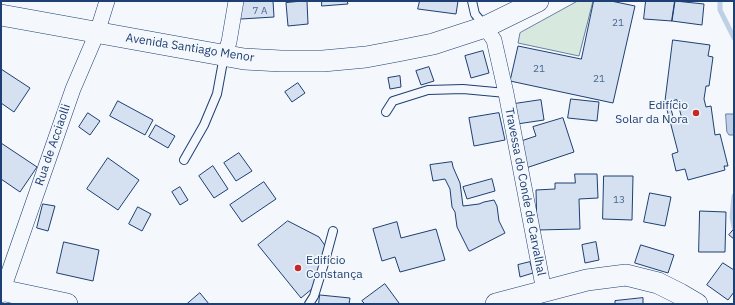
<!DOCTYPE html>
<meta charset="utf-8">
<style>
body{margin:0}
#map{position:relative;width:735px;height:305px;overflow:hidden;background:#f4f7fb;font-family:"IBM Plex Sans",sans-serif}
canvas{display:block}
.frame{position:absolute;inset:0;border:2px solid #1d3f73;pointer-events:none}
</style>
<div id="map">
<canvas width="735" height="305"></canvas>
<div class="frame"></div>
</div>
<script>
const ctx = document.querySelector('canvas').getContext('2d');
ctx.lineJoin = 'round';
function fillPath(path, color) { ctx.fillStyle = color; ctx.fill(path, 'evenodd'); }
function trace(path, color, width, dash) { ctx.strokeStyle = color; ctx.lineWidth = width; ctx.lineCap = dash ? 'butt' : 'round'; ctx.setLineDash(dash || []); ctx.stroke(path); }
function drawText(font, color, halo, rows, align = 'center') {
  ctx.font = font + ' "IBM Plex Sans",sans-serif'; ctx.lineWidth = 3; ctx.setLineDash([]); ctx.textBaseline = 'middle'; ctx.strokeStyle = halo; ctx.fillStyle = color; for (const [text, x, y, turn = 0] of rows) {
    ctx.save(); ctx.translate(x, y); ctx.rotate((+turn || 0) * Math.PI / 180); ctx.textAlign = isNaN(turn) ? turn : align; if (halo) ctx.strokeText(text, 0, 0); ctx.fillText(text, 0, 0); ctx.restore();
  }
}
const green = new Path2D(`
 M578,1H593L579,56L518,43L520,33Z`);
fillPath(green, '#d7e8df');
trace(green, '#687fa3', 1);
const water = new Path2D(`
 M726,114H734V135H729L727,132Z`);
fillPath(water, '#bed0e5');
trace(water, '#687fa3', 1);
trace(new Path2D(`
 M720,1V10L734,38
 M734,196L732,217L734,227`), '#bed0e5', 5);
const building = new Path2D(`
 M240,1H273L274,17L241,19Z
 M307,1L308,24L288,26L286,3Z
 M322,1H347L348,4L322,6Z
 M420,1H458L456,14L418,9Z
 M594,1H611L635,6L613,103L510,81L518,46L581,59Z
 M646,1H675L672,21L644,19Z
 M675,1L704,4L702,25L672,21Z
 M673,40L710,45L708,56L713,57L709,86H706L704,99L706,107L711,106L715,135L720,134L728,166H724L725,170L688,180L685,169L676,171L672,154L678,152L665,102ZM677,100L682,119L674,120L669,102Z
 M483,51L489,73L471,78L465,56Z
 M429,67L434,81L421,85L416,71Z
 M1,69L30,88L14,112L1,103Z
 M400,76L401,87L390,89L388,78Z
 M298,83L305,93L292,102L285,92Z
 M571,99L599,102L597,121L568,118Z
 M541,100L544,120L517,124L514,104Z
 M118,101L153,120L145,135L110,116Z
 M88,113L100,121L90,135L79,127Z
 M499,113L505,140L474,146L469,118Z
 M563,118L574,152L526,168L518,142L536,136L533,127Z
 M156,125L175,136L168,148L149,137Z
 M1,143L37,167L20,192L1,179Z
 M239,153L252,171L236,181L224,163Z
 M108,158L139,180L118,210L87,189Z
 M452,162L453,167L460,183L463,206L479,204L484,202L494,200L497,206L499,221L505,233L470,251H469L457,227L455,212L452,207L450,189L445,179L433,181L430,165Z
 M213,166L228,189L214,198L199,176Z
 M575,174H597L598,198L579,199L580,229L537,230L536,190L555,189V183H575Z
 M604,176H633L632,220L603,219Z
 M492,179L495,191L467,199L463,187Z
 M264,182L276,199L242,222L230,205Z
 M180,187L188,200L180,205L172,192Z
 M650,193L671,197L665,226L644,222Z
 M43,204L55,206L48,231L37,228Z
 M138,207L151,214L142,231L129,224Z
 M700,211L726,212L725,252H699Z
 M288,221L319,237L326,247L313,288L301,298L258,245Z
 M397,222L401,238L436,229L445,260L400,272L395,257L382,261L373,229Z
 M734,229V239L729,235Z
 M64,242L99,250L93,281L57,273Z
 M596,242L599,260L585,263L582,245Z
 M641,245L674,255L668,273L635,263Z
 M530,262L533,273L520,277L518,265Z
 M723,263L734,270V292L728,300L707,285Z
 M385,284L399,303L398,304H365L362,301Z
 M200,293L209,304H187Z
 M320,295L350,298L349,304H319Z
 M643,298V304H615V301Z`);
fillPath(building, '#d5e0f0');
trace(building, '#1d3f73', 1);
const lane = new Path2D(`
 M472,1L475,14L485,26
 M386,112L393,101L428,90L463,89L506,93
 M184,160L204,125L217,94L224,56
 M309,304L314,296L326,257L333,231`);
const street = new Path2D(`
 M485,27L494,40L506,93L544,291
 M224,56L229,42L236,1
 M1,295L73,89L97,33L107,1`);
const secondary = new Path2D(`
 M1,15L244,59L281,61H323L366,57L398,51L433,44L485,27L538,1
 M1,290L67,304
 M496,304L587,280L626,275L658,283L680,294L697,304`);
trace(lane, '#1d3f73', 10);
trace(street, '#1d3f73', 16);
trace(secondary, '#1d3f73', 22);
trace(lane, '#f4f7fb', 8);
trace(street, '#f4f7fb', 15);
trace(secondary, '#f4f7fb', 21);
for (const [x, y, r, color] of [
 [696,113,4,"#c62828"],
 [298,268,4,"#c62828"]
]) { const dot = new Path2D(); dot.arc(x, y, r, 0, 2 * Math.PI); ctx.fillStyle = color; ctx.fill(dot); trace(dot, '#f4f7fb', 1.5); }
drawText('10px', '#4b6792', null, [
 ["7 A",260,11],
 ["21",618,23],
 ["21",539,69],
 ["21",599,79],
 ["13",619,200]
]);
drawText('12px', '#1d3f73', '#f4f7fb', [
 ["Avenida Santiago Menor",190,48,9],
 ["Rua de Acciaolli",53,145,-71],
 ["Travessa do Conde de Carvalhal",525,192,79]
]);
drawText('12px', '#1d3f73', '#f4f7fb', [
 ["Edifício",688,106],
 ["Solar da Nora",688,120],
 ["Edifício",306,261,"left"],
 ["Constança",306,275,"left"]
], 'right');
</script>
